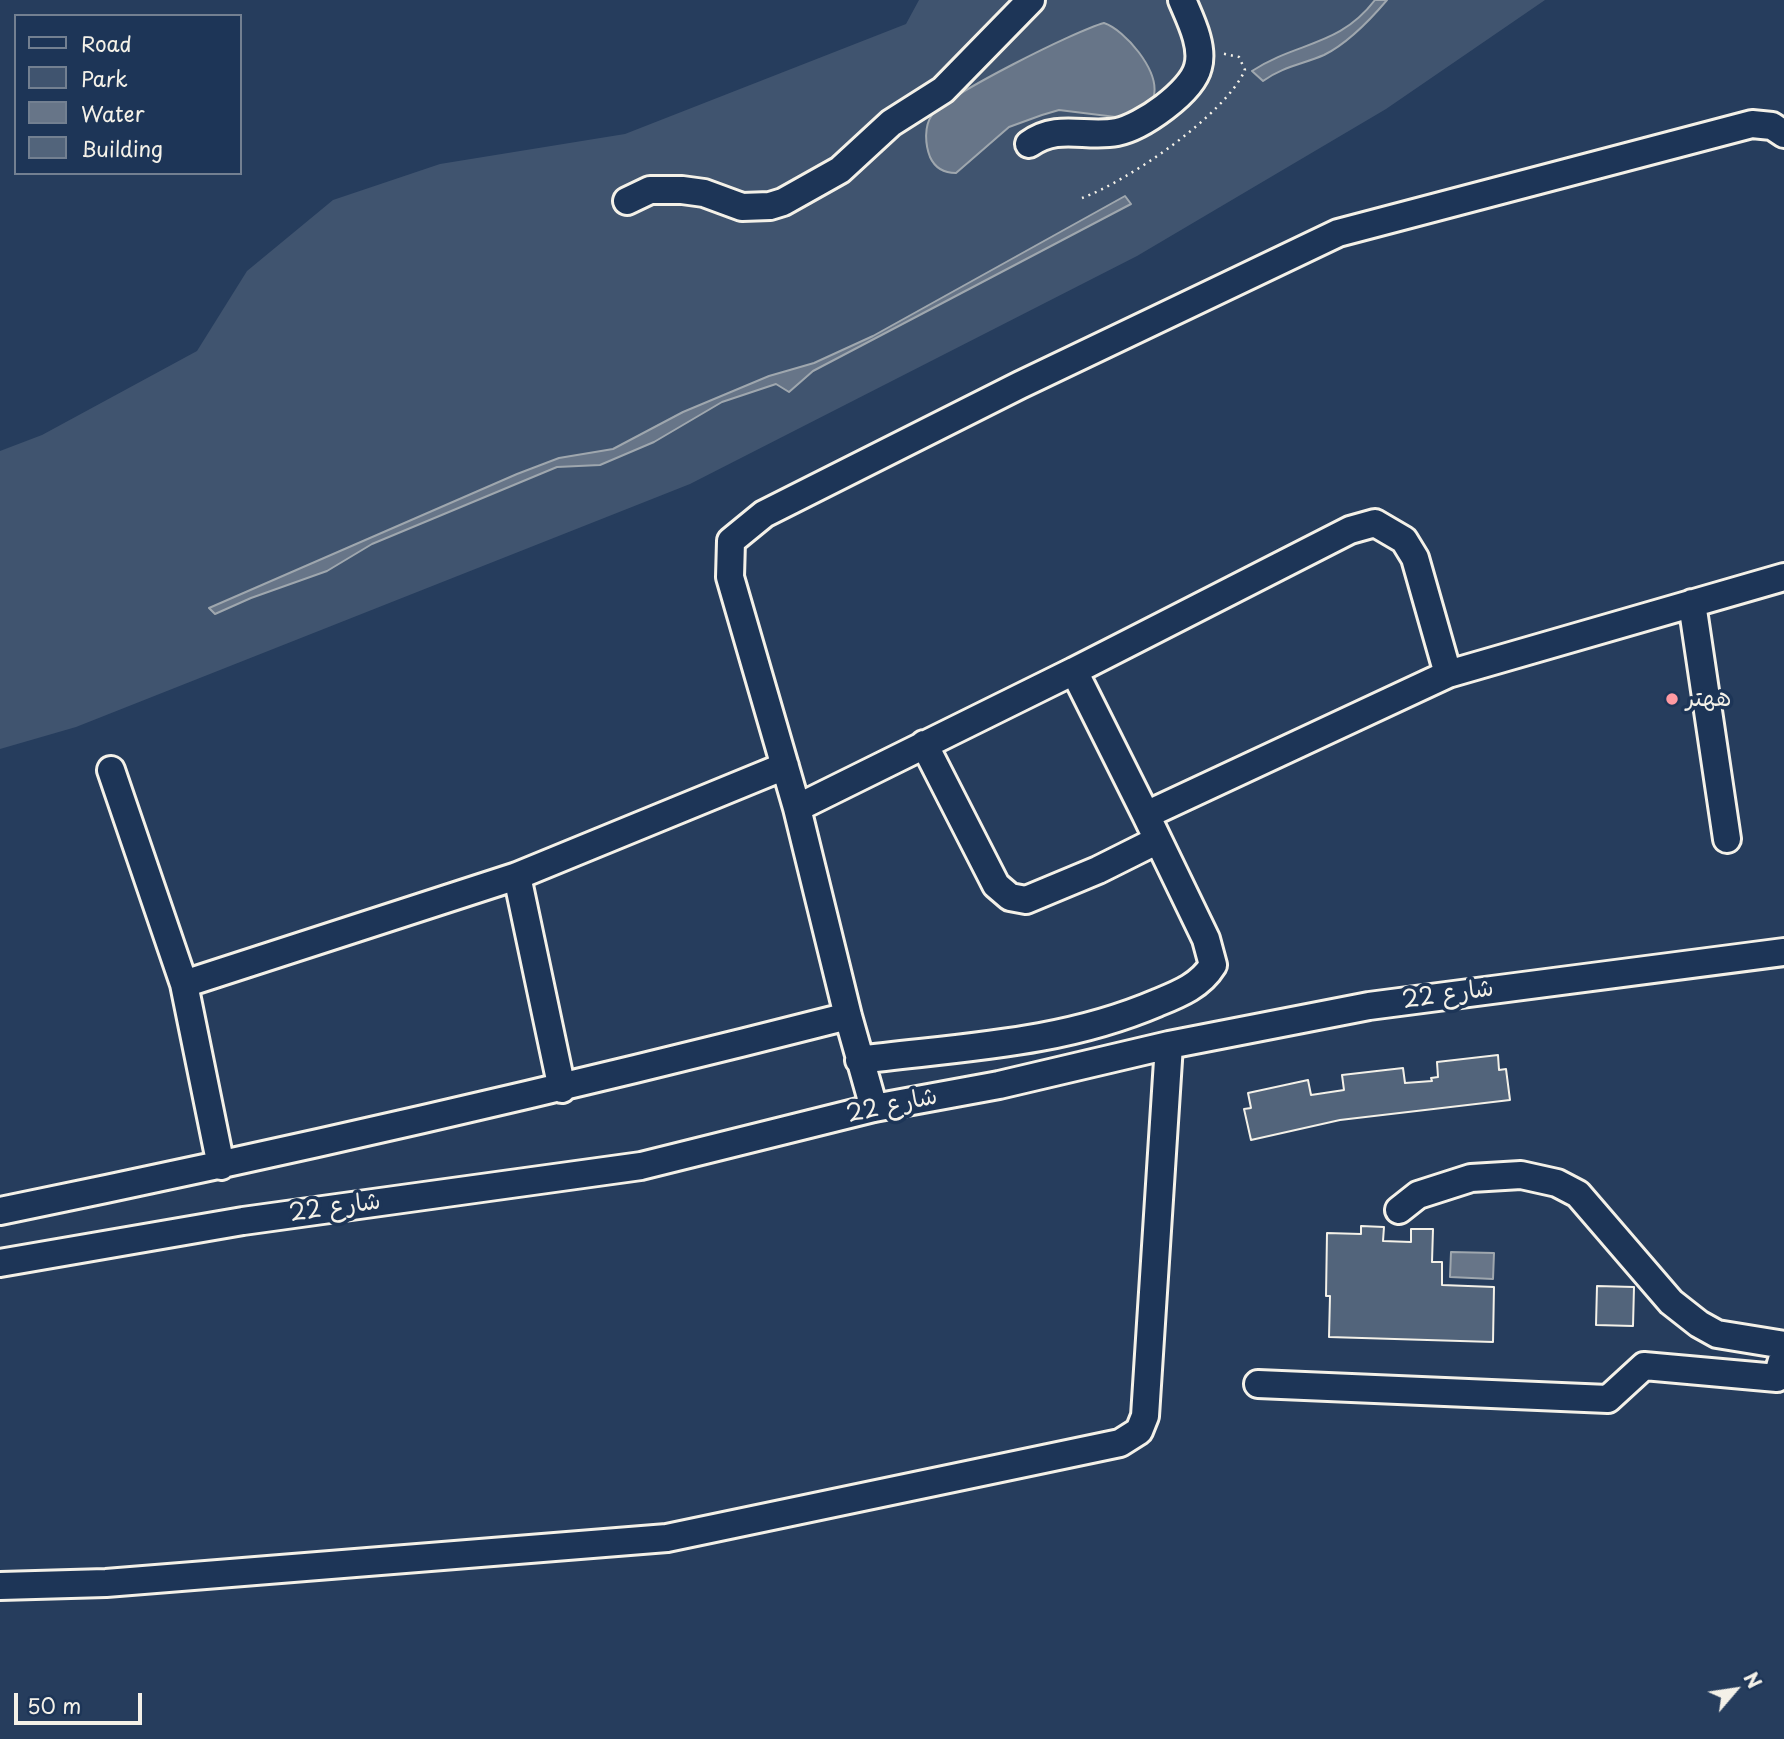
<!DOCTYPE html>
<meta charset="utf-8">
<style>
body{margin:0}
#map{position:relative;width:1784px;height:1739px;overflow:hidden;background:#263d5d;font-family:"Playpen Sans",sans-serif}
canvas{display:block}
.legend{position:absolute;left:14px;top:14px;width:228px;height:161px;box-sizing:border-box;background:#1d3557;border:2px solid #738091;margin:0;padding:9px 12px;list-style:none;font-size:21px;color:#f4f1e8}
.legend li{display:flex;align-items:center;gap:14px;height:35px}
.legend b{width:35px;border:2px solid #738091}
.north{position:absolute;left:1700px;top:1655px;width:70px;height:70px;-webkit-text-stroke:5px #1d3557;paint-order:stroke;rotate:61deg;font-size:19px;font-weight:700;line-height:28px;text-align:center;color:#f4f1e8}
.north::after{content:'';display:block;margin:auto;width:24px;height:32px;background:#f4f1e8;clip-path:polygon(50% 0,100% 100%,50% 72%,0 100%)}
.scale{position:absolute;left:14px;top:1693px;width:128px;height:32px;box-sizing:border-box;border:4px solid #f4f1e8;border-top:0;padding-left:9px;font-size:21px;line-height:24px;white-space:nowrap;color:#f4f1e8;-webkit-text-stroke:5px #1d3557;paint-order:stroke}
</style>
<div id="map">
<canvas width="1784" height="1739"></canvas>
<ul class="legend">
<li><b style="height:9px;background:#1d3557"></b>Road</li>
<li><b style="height:19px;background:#40546f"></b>Park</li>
<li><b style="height:19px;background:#677588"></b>Water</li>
<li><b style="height:19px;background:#52647b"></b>Building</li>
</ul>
<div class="north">N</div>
<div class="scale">50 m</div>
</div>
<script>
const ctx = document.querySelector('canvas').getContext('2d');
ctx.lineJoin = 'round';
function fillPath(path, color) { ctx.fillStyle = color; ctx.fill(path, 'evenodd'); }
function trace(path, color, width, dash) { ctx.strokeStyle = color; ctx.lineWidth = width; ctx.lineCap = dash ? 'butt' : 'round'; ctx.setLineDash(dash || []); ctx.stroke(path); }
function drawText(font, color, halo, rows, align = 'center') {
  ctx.font = font + ' "Playpen Sans","Playpen Sans Arabic",sans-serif'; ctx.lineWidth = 7; ctx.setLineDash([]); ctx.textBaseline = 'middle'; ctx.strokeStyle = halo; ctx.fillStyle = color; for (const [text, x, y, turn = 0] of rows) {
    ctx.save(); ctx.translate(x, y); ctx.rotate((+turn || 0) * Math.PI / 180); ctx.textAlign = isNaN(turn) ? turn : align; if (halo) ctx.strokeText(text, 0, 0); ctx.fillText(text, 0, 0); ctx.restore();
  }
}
fillPath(new Path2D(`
 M919,0H1545L1386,109L1137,256L690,484L76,727L0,749V451L42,435L197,351L247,271L333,200L440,164L625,134L906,24Z`), '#40546f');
const water = new Path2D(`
 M1375,0H1387C1370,20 1348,43 1324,55C1303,64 1282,67 1263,81L1252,71C1298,41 1339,47 1375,0Z
 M1104,23C1125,30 1159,70 1154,95C1152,105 1139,113 1132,119L1059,110L1042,115L1009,127L956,173C944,173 935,168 930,157C925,144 924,126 932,115C945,96 1077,30 1104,23Z
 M1125,196L1131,204L813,371L789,392L776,384L722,402L654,442L600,465L557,467L372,544L327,571L251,598L215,614L209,608L517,474L559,458L613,449L683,412L769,376L814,363L873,336Z
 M1451,1252L1494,1253L1493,1279L1450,1277Z`);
fillPath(water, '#677588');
trace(water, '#9fa7ae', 2);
const building = new Path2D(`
 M1498,1055L1499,1070L1506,1069L1510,1100L1340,1120L1251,1140L1244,1109L1251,1108L1248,1093L1308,1080L1311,1095L1344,1090L1342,1075L1403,1068L1405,1083L1432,1081L1431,1078L1438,1077L1437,1062Z
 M1361,1226L1384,1227L1383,1241L1411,1242V1229H1433L1432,1262H1442V1285L1494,1287L1493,1342L1329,1337L1330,1296H1326L1327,1233L1361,1234Z
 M1597,1286L1634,1287L1633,1326L1596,1325Z`);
fillPath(building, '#52647b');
trace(building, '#f4f1e8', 2);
const minor = new Path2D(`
 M1029,144C1058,123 1085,138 1117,132C1142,127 1192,92 1198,67C1204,46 1190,19 1182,0
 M627,201L650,190H682L704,193L742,207L770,206L783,202L840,170L891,123L943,90L1031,0
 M1692,603L1727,839
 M1074,671L1350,530L1375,523L1404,540L1415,558L1448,674
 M924,744L996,885L1010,897L1026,900L1098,870L1158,840
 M111,770L184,984L517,876L785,766
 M797,808L1074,671L1146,815L1448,674L1784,577
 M517,876L562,1089
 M184,984L221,1166
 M859,1060C962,1047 1061,1044 1157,1003C1179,994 1200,986 1213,965L1206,939L1146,815
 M874,1108L848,1016L797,808L730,577L731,541L764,514L1020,385L1338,233L1752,124L1772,126L1784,134
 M1399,1210L1418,1195L1471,1178L1521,1175L1557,1183L1578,1194L1671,1302L1699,1324L1717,1334L1784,1345
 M0,1211C284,1153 566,1088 848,1016
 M0,1263L243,1221L641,1166L874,1108L999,1085L1169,1045L1369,1006L1784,952
 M1258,1384L1608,1399L1644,1366L1777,1378L1784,1353
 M0,1586L106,1583L667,1538L1120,1443L1139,1431L1145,1416L1169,1045`);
trace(minor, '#f4f1e8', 32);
trace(new Path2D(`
 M1082,198C1128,181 1225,115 1245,70L1239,57L1220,53`), '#f4f1e8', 2.5, [2, 5]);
trace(minor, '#1d3557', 26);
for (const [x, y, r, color] of [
 [1672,699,7,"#ff9aa2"]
]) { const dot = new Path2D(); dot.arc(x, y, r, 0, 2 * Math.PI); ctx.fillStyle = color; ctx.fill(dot); trace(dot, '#1d3557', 2.5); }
drawText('24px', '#f4f1e8', '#1d3557', [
 ["ههتر",1686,699]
], 'left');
drawText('24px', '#f4f1e8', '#1d3557', [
 ["شارع 22",1448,995,-8],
 ["شارع 22",892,1106,-12],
 ["شارع 22",335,1208,-8]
]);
</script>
